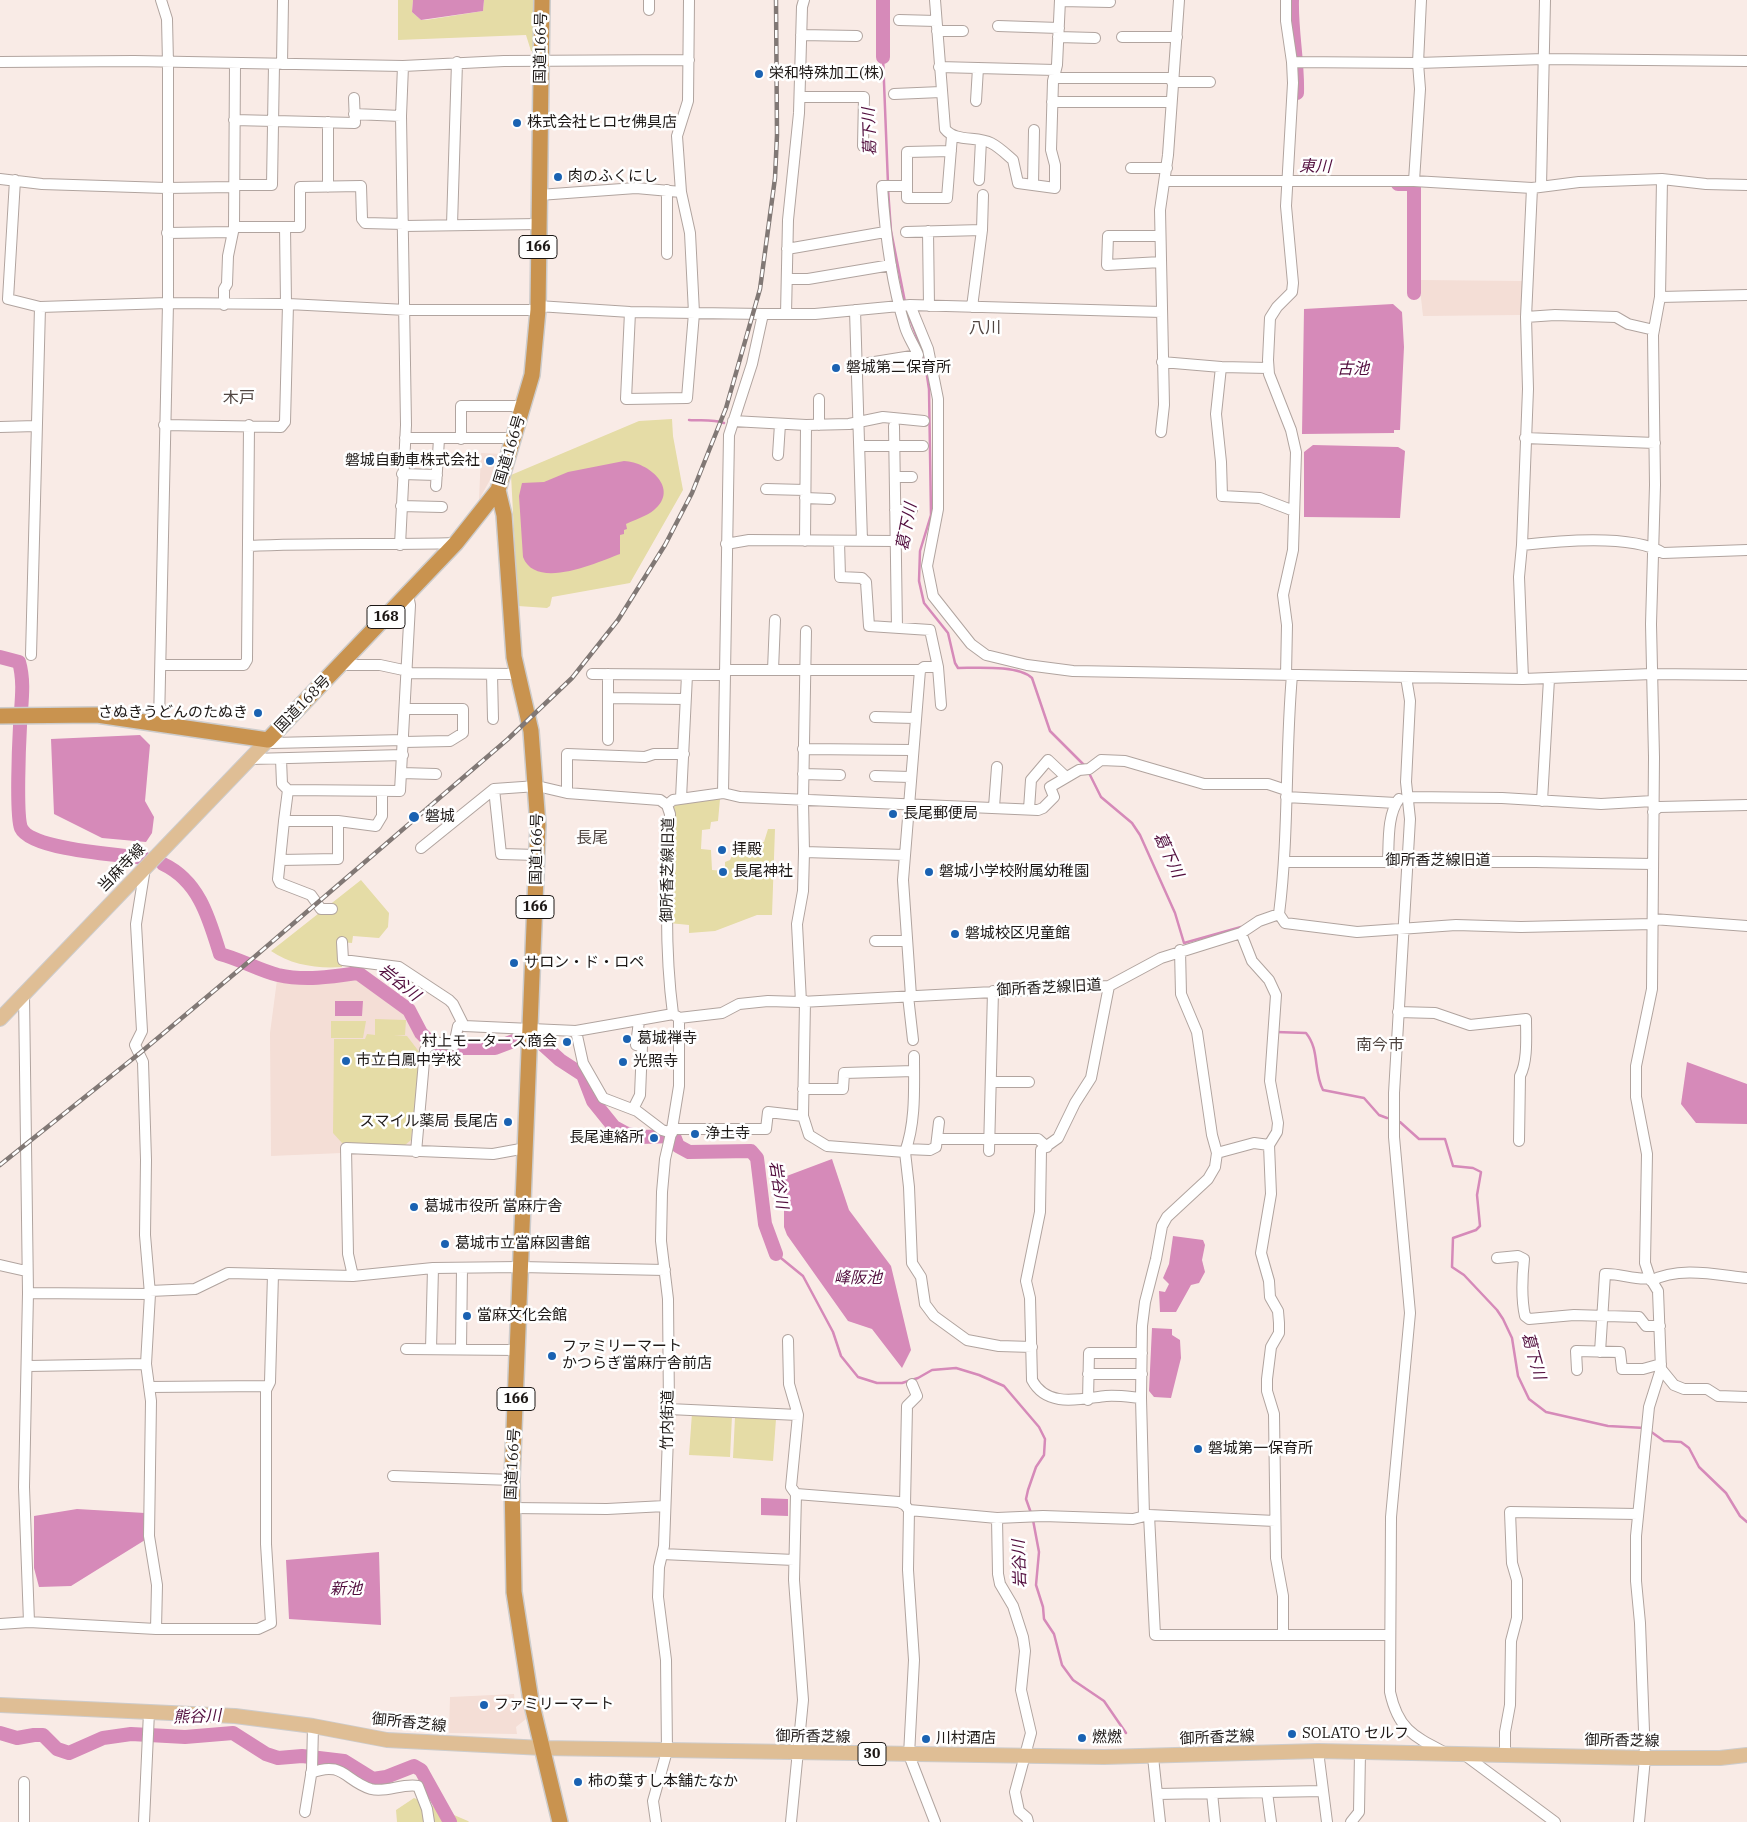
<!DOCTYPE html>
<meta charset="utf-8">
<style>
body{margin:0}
canvas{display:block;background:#f9ebe6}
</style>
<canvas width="1747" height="1822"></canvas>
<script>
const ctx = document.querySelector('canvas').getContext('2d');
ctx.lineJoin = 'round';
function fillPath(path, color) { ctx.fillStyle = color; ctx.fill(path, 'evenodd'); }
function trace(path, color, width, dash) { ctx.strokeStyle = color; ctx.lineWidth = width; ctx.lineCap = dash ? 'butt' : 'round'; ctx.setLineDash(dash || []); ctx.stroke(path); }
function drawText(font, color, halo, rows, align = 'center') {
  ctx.font = font + ' "IBM Plex Serif","Noto Sans JP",serif'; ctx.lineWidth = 5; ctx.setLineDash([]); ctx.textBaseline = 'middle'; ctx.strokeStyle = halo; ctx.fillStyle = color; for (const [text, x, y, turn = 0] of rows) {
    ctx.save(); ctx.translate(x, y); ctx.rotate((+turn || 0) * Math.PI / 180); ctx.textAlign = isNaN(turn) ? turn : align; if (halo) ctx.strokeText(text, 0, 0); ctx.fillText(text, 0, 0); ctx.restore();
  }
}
fillPath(new Path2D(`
 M1419,280L1523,281L1521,315L1423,316Z
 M481,453L504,454L479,500Z
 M357,974L404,1008L423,1043V1079L415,1145L342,1153L271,1156L270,1033L277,980L329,979Z
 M514,1694L515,1703L523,1699L526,1719L516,1727L517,1734L449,1733L450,1697Z`), '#f4ded6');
fillPath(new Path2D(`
 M398,0H413L412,12L421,20H426L483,11L484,0H536L535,52L531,51L526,35L398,40Z
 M672,419L673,436L683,490L630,583L552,597L550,606L547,608L518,606L511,475L639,421Z
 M720,799L718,821L711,822L710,829L702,830L701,849L711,850L712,870L725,871V862L730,860L737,845L764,842L768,829H775L772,915H757L715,931L689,933V925L669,923L674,807L677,801Z
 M361,880L389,913L388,927L379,938L353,936L352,943L340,942L342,967C318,969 291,965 271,951Z
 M375,1019L406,1020L405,1035H394L407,1036L420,1053L411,1140L405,1145L342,1143L333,1133L334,1039H365L367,1034L375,1035Z
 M331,1021H366L363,1038H331Z
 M692,1413L732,1416L730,1457L689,1455Z
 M735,1417L776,1419L773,1461L733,1458Z
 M414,1798L468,1821L469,1822H397L396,1810Z`), '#e5dca6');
fillPath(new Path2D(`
 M413,0H484L483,11L421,20L412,12Z
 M1393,304L1402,312L1404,347L1400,430H1394V433L1302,434L1304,309Z
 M1313,445L1398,447L1405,451L1400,518L1304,517V452Z
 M624,461C649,462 680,489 654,510C647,516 634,520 626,524L627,529L624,530V534L620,535V554C598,562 536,591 523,557L519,496L522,483L544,482L568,472Z
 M140,735L150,745L145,801L154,817L152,833L146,842L102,838L54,814L51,739Z
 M335,1001H363L362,1016H335Z
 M1687,1062L1747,1084V1124L1696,1123L1681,1104Z
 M832,1159L849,1210L891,1266L911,1350L902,1368L872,1329L848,1321L787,1235L784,1227V1177Z
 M1173,1236L1203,1240L1205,1245L1202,1260L1205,1272L1199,1283L1191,1285L1176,1312H1160L1159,1291L1165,1292L1169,1284L1163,1278L1169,1264Z
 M1152,1328L1172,1329V1335L1180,1340L1181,1358L1171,1398L1154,1397L1149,1391Z
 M761,1498L788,1499V1516L761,1515Z
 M77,1509L145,1513V1540L71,1586L39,1587L34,1568V1516Z
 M379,1552L381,1625L289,1619L286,1560Z`), '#d68ab9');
trace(new Path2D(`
 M883,57L888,184
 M888,189L891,231L905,302
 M906,308L924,356L929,389L931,515L920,551L919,581L924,603L948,633L955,663L958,668C977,668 1018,665 1032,678L1050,731L1085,766
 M689,420C701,421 713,419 724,423
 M1089,773L1101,797L1132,823L1140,835L1175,913L1184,943L1241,927
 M1273,979L1279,992
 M1276,1032L1306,1033C1320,1050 1313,1071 1323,1090L1364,1098L1379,1115L1387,1118
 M1400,1122L1419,1139H1445L1453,1166L1473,1168L1481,1172L1477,1195L1480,1226L1476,1230L1453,1238L1452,1267L1464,1275L1497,1310L1503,1319L1512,1338L1518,1376L1529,1399L1546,1412L1608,1426L1645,1428
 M776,1254L803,1276L833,1332L841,1356L858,1377L877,1383H902L918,1378L932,1370L956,1368L979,1375L1004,1386L1039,1427L1045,1439L1044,1455L1036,1467L1028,1490L1026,1499L1031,1513
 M1650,1431L1664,1441L1681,1442L1689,1448L1699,1467L1726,1493L1740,1516L1747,1522
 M1033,1520L1039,1552L1036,1585L1043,1607L1044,1619L1054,1634L1062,1665L1073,1680L1104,1701L1126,1733`), '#d68ab9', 2.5);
trace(new Path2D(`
 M883,0V57
 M1292,0C1291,31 1298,61 1297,93
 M1398,184H1414V293
 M0,657L19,662C25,683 21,704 20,726C19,744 16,815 21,828C31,850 121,855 144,858
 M163,864C199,881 209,918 220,954C240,959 258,970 278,975C305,981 331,977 358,973L409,1010L421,1033L436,1048H495L524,1037L539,1041L560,1060L583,1075L593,1101L614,1127L625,1133L640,1137L674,1136L678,1146L689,1152L751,1151L757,1158L765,1224L776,1254
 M0,1733L17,1738L34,1735H43L57,1749L69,1753L103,1738L131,1734L185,1737L233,1733L266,1754L278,1758L302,1756L344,1761L373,1779L386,1777L414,1766L421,1770L450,1822`), '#d68ab9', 14);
const minor = new Path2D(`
 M935,0L945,129C955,142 977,136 991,143C999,147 1006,154 1013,160L1018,183L1055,188V165L1051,150L1053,81L1057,65L1060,0
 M1286,0V21L1292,62L1293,83L1286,206L1293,283L1292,292L1277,307L1270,318L1268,360L1269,374L1291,430L1296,452L1293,550L1283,595L1287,625L1286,675
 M1060,1L1110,2
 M649,10V0
 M899,20L936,21
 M998,26L1059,28
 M937,31H963
 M801,35L857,36
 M1058,37L1095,38
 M1122,37H1177
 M0,62L134,61L403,66L504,61L689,60
 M1292,62L1418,63L1544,59L1747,61
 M282,64L283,0
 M939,67L1055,70
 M1055,78H1173
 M1172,82H1210
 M894,94L941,92
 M800,97H864L863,146
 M976,101L978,68
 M1052,102H1171
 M354,114L401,116
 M234,120L355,123L354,98
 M328,122V187
 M951,151L907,152V198H947L952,136
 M1131,168H1167
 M0,179L42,184L166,188L234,187
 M15,180L8,299L40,307L168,303L288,304L406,310H538
 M979,180L981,140
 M1166,181H1414L1532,188L1579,182L1662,179L1706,184L1747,185
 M1414,181L1420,89L1418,63L1421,0
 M234,185H272L274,64
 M1033,185L1034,130
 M1541,187L1545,0
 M539,195L636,188L681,192
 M452,225L457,62
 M404,226L539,224
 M234,227H300V187L361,186L362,219L365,223L404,224
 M285,227L286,304
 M928,231L929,306
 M906,232L982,230
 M167,233L232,232
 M1159,236H1108L1107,265L1161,262
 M787,249L885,232
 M667,254V190
 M787,279H808L891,265
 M1660,297L1747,295
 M224,305V289L227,284L228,256L234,227L235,64
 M910,305L928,349L938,399V509L927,566L933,596L971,644L986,655L1027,665L1073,671L1523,679L1652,674L1747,675
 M538,306L630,312L763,314H815L910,305L1162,312
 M972,307L982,230L983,195
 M855,310L862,541
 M630,312L626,399L687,398L694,313L690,233L681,192L677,136L688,101L689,0
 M786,314L788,220L799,113L802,7L804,0
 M1526,317L1555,315L1616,317L1628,324L1654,330
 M1162,362L1221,367L1268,368
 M856,365L918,355C914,345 908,337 905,327C891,281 885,233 882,186H907
 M1221,367L1216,414L1221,462L1222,496L1260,498L1294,511
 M819,399V425
 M733,421L806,425L849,424L883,417L924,421
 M164,425L281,427L285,422L288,304
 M894,426L897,628
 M0,427L36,426
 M1161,432L1164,405L1160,210L1168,155L1179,0
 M405,438H515
 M1525,438L1655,443
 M461,439V406H524
 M861,446H923
 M778,455L780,424
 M402,474L437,475
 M895,477H912
 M436,486L439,439
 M766,489L805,490
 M805,498L830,499
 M401,506L442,507
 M895,510H912
 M805,541L806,425
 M726,544L749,540L896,541
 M400,545L406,425L401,116L403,66
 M1522,545C1557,541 1633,534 1663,553L1747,550
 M249,546C318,543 387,545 456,543
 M31,655L40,307
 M161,665H244L247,660L249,425
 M340,665H380L408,671
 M938,667L941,705
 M725,670H920L924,667H938L930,630L869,626L866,582L862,578L840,577L839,541
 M773,670L775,620
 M408,673L517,674
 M492,674L493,719
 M592,674L725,675
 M1406,677L1410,701L1406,782L1410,819L1394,1093V1137L1410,1313L1391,1517L1390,1692C1398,1729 1413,1736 1444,1752
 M1523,679L1519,577L1522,545L1528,389L1526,317L1532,188
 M608,698L685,699
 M875,717L915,718
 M159,723L168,303V63L167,19L161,0
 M268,740L272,743L404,740
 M608,740V674
 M404,742L450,741L463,733V709H406
 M803,749L912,750
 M251,759L403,755
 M281,759L282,784L288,790L400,791L410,605L408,595
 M402,773L436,774
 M803,774L840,775
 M875,776L910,777
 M494,789L501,854L537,855
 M567,793V754L645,757L654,754H684
 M723,793L740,797L1038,810L1043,808L1054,797L1050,787L1079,770L1089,769L1101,760L1125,761L1204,784H1268L1286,790
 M1286,797L1396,803
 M1408,797L1502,798L1601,804L1653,801
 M681,798L687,675
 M1542,801L1549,679
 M667,805L673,800L723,793L729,435L752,364L763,314
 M994,807L997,767
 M1029,809L1031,780L1048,760L1066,777
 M1653,812L1659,807L1747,805
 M284,821H338V859L280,860Z
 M284,821L288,790
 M338,821L376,826L382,816V791
 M421,848L494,789L537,786L567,793L660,800L667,805L670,814C667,881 664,947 673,1014L679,1018L722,1013L739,1004L768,1001L801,1002L1109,986L1161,958L1241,933L1259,921L1279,914C1289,835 1285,755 1292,675
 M804,852L905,855
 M280,860L278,879L280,883L311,895L321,909H332
 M1388,861C1389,842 1387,815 1399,799
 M1286,862H1535L1653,864
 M145,868L136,924L142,1031L135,1045L143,1062L146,1160L145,1235L150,1294L146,1364L151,1401L149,1536L157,1585L156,1629
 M1279,914L1285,923L1357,932L1456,925L1521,927L1653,924
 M1653,919L1747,926
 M1241,933L1252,961L1269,980L1276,995L1270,1081L1278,1123L1277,1132L1269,1145L1271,1194L1261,1253L1269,1281L1270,1297L1278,1311L1279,1323V1333L1271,1347L1267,1379V1391L1274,1414L1276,1558L1283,1596V1634
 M875,941H907
 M342,942L343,960L399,967L449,1000L453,1004L464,1026L576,1031L673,1014
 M1109,986L1091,1078L1075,1103L1058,1138L1041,1150L1040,1212L1026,1281L1030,1298L1032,1380C1047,1408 1079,1399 1106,1396C1117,1395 1130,1397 1141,1398
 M24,994L28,1293L24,1487L29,1622
 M908,996L913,1040
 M911,996L903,880L920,670
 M805,1001L803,1116L809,1135L827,1146L905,1152L909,1187L912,1263L921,1277L925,1304L934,1316L967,1340L999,1346L1032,1347
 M801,1002L797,924L803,891L804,852L803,800L806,631
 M1398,1012L1435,1013L1470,1025L1526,1019C1526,1036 1528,1061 1520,1076L1519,1141
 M576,1031L583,1063L603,1098L637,1111L662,1130L672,1133
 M991,1082H1029
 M803,1089H843L844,1073L914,1071
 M633,1109L640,1095L642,1046L636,1045L639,1021
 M672,1129H766L768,1112L803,1116
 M939,1139H1038L1047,1147
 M906,1149L930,1150L936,1147L939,1122
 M989,1151L993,991
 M416,1152L425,1050L433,1042L454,1045L458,1026L462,1024
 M905,1152C916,1122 914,1087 914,1056
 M1217,1153L1254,1143L1269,1145
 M1497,1258L1518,1256L1524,1259C1522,1278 1521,1298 1525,1316L1529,1319L1574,1315L1639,1317L1646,1326H1660
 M0,1265L26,1271
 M353,1276L348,1254L346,1148L493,1154L526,1148
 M1651,1281C1679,1266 1717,1275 1747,1278
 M150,1291L195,1289L228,1273L353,1276L433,1268L520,1267L665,1270
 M28,1293L150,1294
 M788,1340L789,1384L798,1415L791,1487L796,1494L794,1580L803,1700L791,1822
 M406,1349L519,1350
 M431,1349L433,1268
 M461,1349L462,1268
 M1600,1352L1605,1274C1619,1273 1638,1281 1650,1278
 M28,1366L146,1364
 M1661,1369L1674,1385L1684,1389H1707L1718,1396L1747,1397
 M1577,1370L1576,1351L1620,1352L1622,1369H1643L1661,1364
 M1088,1374H1142
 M149,1387L268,1386
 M1088,1400L1089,1353H1142
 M669,1409L798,1415
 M393,1476L512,1480
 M796,1494L899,1502L905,1505L909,1510L997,1518L1043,1516L1133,1519L1149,1515L1275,1521
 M905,1505L907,1406L917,1396L912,1384
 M511,1508L607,1509L665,1506
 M909,1510L908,1570L914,1660L909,1755L935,1822
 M1149,1515L1155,1635H1390
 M1144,1516L1141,1398L1142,1326L1145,1302L1156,1259L1162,1226L1167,1217L1208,1179L1215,1167L1217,1153L1212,1135L1197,1032L1181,994L1180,950
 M997,1518L998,1574L1000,1584L1013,1606L1023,1637L1025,1651L1021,1690L1031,1733L1015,1792L1019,1811L1027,1818L1028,1822
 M662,1554L794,1560
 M0,1624L29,1622L156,1629H258L271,1623L266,1544V1390L270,1382L273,1274
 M1318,1751L1327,1822
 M1462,1753L1555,1822
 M1505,1754V1732L1510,1705L1511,1641L1517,1618V1580L1512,1563L1510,1512L1638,1514
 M1153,1757L1160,1822
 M311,1773C343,1760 345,1781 371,1789C387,1793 402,1783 418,1786L427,1809L429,1822
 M1267,1792L1271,1822
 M1212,1793L1215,1822
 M1157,1794L1323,1791
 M305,1812L312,1769L313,1726
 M24,1822V1782
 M144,1822L149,1712
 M656,1822L653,1801L667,1751L666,1660L658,1597L659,1567L664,1546L669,1409L668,1299L661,1241L662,1192L665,1159L672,1129L679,1086V1018
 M1351,1822L1359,1812L1360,1752
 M1639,1822L1645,1758L1640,1623L1636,1581V1536L1649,1407L1661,1369L1658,1291L1650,1278L1645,1263L1647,1154L1636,1097V1066L1652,989L1654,757L1651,624L1655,485L1653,335L1660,297L1662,179`);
const major = new Path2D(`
 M0,1019L268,740
 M0,1705L235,1716L313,1726L387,1740L543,1748L1104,1757L1318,1751L1645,1758H1720L1747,1755`);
const highway = new Path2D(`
 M542,0L538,310L532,375L498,490L504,515L514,657L531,731L538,825L512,1480L514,1592L531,1701L560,1822
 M0,716L97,715L268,740L456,543L498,490`);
trace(minor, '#b1a49f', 12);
trace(major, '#cdcccc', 16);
trace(highway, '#cdcccc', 18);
trace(minor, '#fff', 10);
trace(major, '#dfbe95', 14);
trace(highway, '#c9934f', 15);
const rail = new Path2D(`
 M0,1165L140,1053L252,959L508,739L572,678L618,620L665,545L692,493L726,408L760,289L775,178L777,135L776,0`);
trace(rail, '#817875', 4.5);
trace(rail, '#fff', 2.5, [8]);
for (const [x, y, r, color] of [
 [759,74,5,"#1a62b2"],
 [517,123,5,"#1a62b2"],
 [558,177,5,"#1a62b2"],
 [836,368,5,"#1a62b2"],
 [490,461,5,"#1a62b2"],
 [258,713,5,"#1a62b2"],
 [893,814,5,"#1a62b2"],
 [414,817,6,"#1a62b2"],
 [722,850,5,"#1a62b2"],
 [723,872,5,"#1a62b2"],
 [929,872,5,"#1a62b2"],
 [955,934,5,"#1a62b2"],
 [514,963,5,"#1a62b2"],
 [627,1039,5,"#1a62b2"],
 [567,1042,5,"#1a62b2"],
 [346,1061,5,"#1a62b2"],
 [623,1062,5,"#1a62b2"],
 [508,1122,5,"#1a62b2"],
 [695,1134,5,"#1a62b2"],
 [654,1138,5,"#1a62b2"],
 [414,1207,5,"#1a62b2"],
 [445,1244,5,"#1a62b2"],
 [467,1316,5,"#1a62b2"],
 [552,1356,5,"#1a62b2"],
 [1198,1449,5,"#1a62b2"],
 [484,1705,5,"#1a62b2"],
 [1292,1734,5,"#1a62b2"],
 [1082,1738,5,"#1a62b2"],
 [926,1739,5,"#1a62b2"],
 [578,1782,5,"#1a62b2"]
]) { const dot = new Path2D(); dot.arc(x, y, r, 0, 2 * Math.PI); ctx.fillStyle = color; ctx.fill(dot); trace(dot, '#fff', 2); }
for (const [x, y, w] of [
 [538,247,38],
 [386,617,38],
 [535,907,38],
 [516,1399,38],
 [872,1754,28]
]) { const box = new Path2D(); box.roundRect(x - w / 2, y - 11.5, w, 23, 4); ctx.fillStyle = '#fff'; ctx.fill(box); trace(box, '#1d1816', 1); }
drawText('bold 14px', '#1d1816', null, [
 ["166",538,247],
 ["168",386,617],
 ["166",535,907],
 ["166",516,1399],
 ["30",872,1754]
]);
drawText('15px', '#1d1816', '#fff', [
 ["国道166号",541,48,-89],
 ["国道166号",510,450,-73],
 ["国道168号",303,704,-46],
 ["国道166号",537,849,-89],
 ["御所香芝線旧道",1438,861],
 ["当麻寺線",122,868,-46],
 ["御所香芝線旧道",668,870,-89],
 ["御所香芝線旧道",1049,988,-3],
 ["竹内街道",668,1420,-89],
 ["国道166号",513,1464,-87],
 ["御所香芝線",409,1723,6],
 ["御所香芝線",813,1737,1],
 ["御所香芝線",1217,1738,-2],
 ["御所香芝線",1622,1741,1]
]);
drawText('15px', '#1d1816', '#fff', [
 ["栄和特殊加工(株)",769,74],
 ["株式会社ヒロセ佛具店",527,123],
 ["肉のふくにし",568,177],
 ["磐城第二保育所",846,368],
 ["磐城自動車株式会社",480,461,"right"],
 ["さぬきうどんのたぬき",248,713,"right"],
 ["長尾郵便局",903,814],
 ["磐城",425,817],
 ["拝殿",732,850],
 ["長尾神社",733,872],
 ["磐城小学校附属幼稚園",939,872],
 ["磐城校区児童館",965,934],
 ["サロン・ド・ロペ",524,963],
 ["葛城禅寺",637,1039],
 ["村上モータース商会",557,1042,"right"],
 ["市立白鳳中学校",356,1061],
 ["光照寺",633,1062],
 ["スマイル薬局 長尾店",498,1122,"right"],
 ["浄土寺",705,1134],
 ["長尾連絡所",644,1138,"right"],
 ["葛城市役所 當麻庁舎",424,1207],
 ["葛城市立當麻図書館",455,1244],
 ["當麻文化会館",477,1316],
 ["ファミリーマート",562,1347],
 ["かつらぎ當麻庁舎前店",562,1364],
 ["磐城第一保育所",1208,1449],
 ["ファミリーマート",494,1705],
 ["SOLATO セルフ",1302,1734],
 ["燃燃",1092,1738],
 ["川村酒店",936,1739],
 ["柿の葉すし本舗たなか",588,1782]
], 'left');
drawText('italic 16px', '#520e3e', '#fff', [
 ["葛下川",870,132,-92],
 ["東川",1315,167,1],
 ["古池",1353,369],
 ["葛下川",907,527,-79],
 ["葛下川",1168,855,65],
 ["岩谷川",399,983,39],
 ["岩谷川",778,1185,81],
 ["峰阪池",858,1278],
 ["葛下川",1533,1356,74],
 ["岩谷川",1020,1564,-92],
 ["新池",346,1589],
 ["熊谷川",197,1717,-2]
]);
drawText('16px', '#504541', '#fff', [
 ["八川",985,328],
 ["木戸",239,398],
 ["長尾",592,838],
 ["南今市",1380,1045]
]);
</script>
